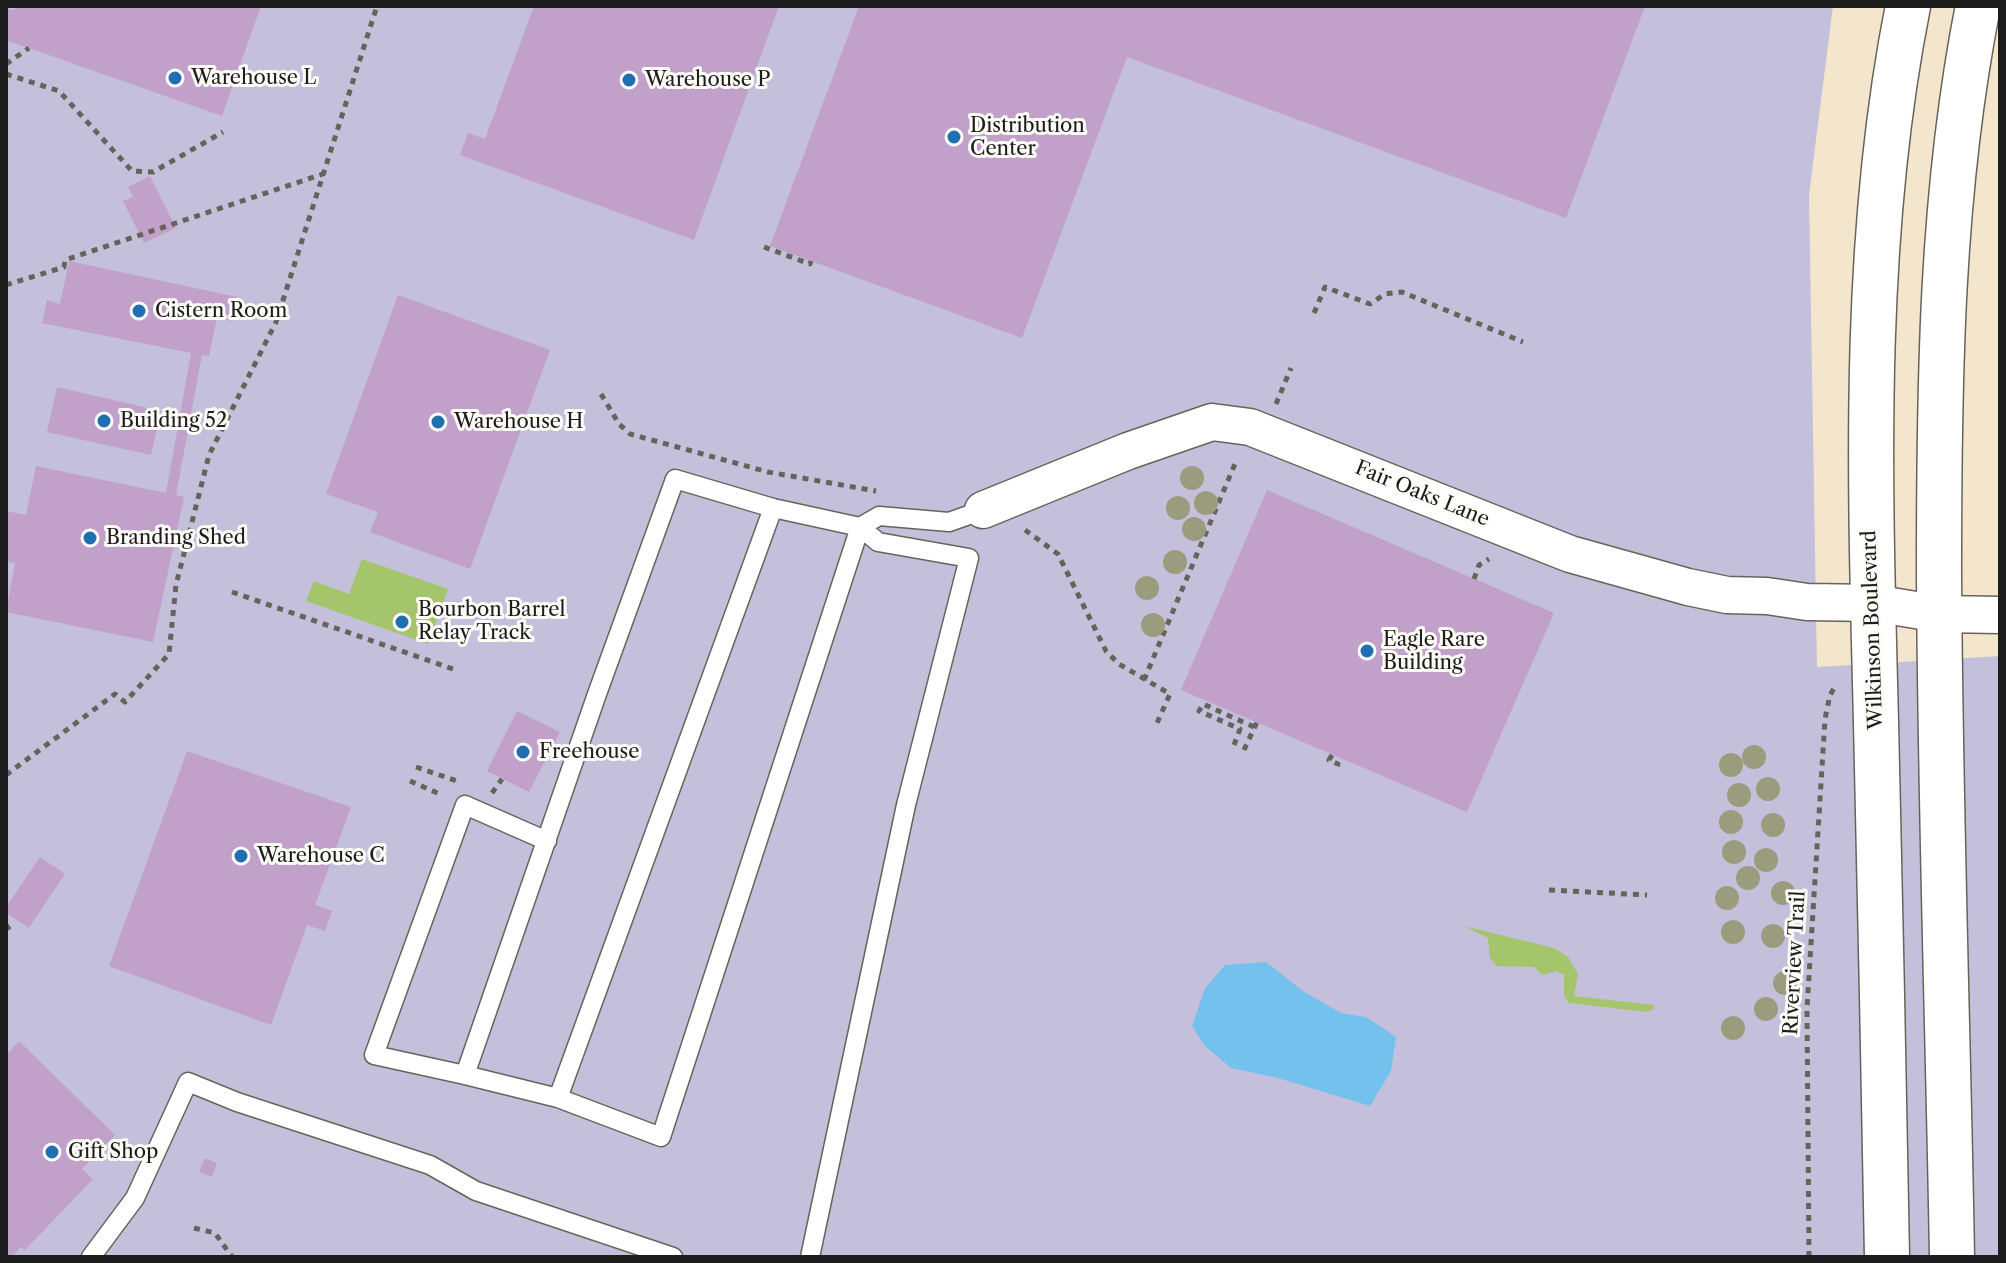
<!DOCTYPE html>
<style>
body{margin:0}
#map{position:relative;width:2006px;height:1263px;overflow:hidden;background:#f4e6cd;font-family:"Libre Caslon Text",serif}
canvas{display:block}
.frame{position:absolute;inset:0;border:8px solid #1c1c1c;pointer-events:none}
</style>
<div id="map">
<canvas width="2006" height="1263"></canvas>
<div class="frame"></div>
</div>
<script>
const ctx = document.querySelector('canvas').getContext('2d');
ctx.lineJoin = 'round';
function fillPath(path, color) { ctx.fillStyle = color; ctx.fill(path, 'evenodd'); }
function trace(path, color, width, dash) { ctx.strokeStyle = color; ctx.lineWidth = width; ctx.lineCap = dash ? 'butt' : 'round'; ctx.setLineDash(dash || []); ctx.stroke(path); }
function drawText(font, color, halo, rows, align = 'center') {
  ctx.font = font + ' "Libre Caslon Text",serif'; ctx.lineWidth = 6; ctx.setLineDash([]); ctx.textBaseline = 'middle'; ctx.strokeStyle = halo; ctx.fillStyle = color; for (const [text, x, y, turn = 0] of rows) {
    ctx.save(); ctx.translate(x, y); ctx.rotate((+turn || 0) * Math.PI / 180); ctx.textAlign = isNaN(turn) ? turn : align; if (halo) ctx.strokeText(text, 0, 0); ctx.fillText(text, 0, 0); ctx.restore();
  }
}
fillPath(new Path2D(`
 M6,6H1833L1809,195L1817,667L2000,656V1257H6Z`), '#c4c0db');
fillPath(new Path2D(`
 M362,559L448,589L428,644L306,601L314,581L349,594Z
 M1464,926L1554,948L1568,957L1578,974L1574,996L1654,1005V1009L1647,1012L1569,1003L1564,996V975L1556,971L1542,975L1534,967L1497,966L1490,958L1488,938Z`), '#a5c56c');
fillPath(new Path2D(`
 M1266,962L1303,991L1341,1013L1366,1017L1396,1037L1391,1071L1370,1106L1278,1078L1231,1068L1205,1046L1192,1026L1205,988L1225,965Z`), '#74c1ee');
fillPath(new Path2D(`
 M16,6H261L222,116L6,40V8L14,10Z
 M534,6H779L694,240L460,155L468,133L485,139Z
 M859,6H1645L1566,218L1127,57L1022,338L770,246Z
 M150,176L176,228L144,243L123,201L133,197L128,187Z
 M69,261L237,297L232,321L217,318L209,356L202,355L176,495L184,497L153,642L6,612L15,563L6,561V511L26,515L36,466L166,493L191,353L42,323L47,300L60,304Z
 M398,295L550,350L470,569L370,532L378,512L326,494Z
 M57,387L161,411L151,455L47,432Z
 M1267,490L1554,613L1467,812L1181,690Z
 M517,711L560,732L529,792L487,771Z
 M187,751L351,807L315,905L332,911L325,931L307,925L271,1025L109,966Z
 M40,857L65,874L29,928L6,913V907Z
 M19,1041L115,1135L82,1169L93,1179L25,1250L21,1247L11,1257H6V1055Z
 M205,1158L217,1163L212,1177L199,1172Z`), '#c1a0ca');
const lane = new Path2D(`
 M773,508L860,527L878,542L969,558L906,805L810,1257
 M465,1075L374,1055L465,805L547,841
 M558,1098L773,508L675,479L597,694L465,1075L558,1098L661,1137L860,527L879,516L949,522L983,510
 M91,1257L135,1198L188,1082L237,1102L430,1165L476,1191L673,1257`);
const street = new Path2D(`
 M983,510L1128,451L1212,422L1250,427L1570,554L1688,587L1727,595L1767,596L1807,602L1873,603L1940,614L2000,615`);
const highway = new Path2D(`
 M1887,1257C1883,1079 1881,900 1876,722C1870,483 1861,242 1908,6
 M1952,1257C1948,1028 1940,799 1939,571C1939,381 1941,193 1978,6`);
trace(lane, '#68635a', 21);
trace(street, '#68635a', 39);
trace(highway, '#68635a', 47);
trace(new Path2D(`
 M6,64L29,48
 M6,74L59,91L132,171L153,172L223,132
 M764,247L810,264L811,261
 M6,285L64,267L65,260L323,174
 M1314,313L1325,287L1370,304L1385,294L1402,292L1523,342
 M601,394L619,424L630,434L768,472L876,491
 M1276,404L1291,368
 M1025,530L1058,554L1106,651L1119,664L1170,694L1157,723
 M1474,579L1479,565L1489,559
 M232,592L453,669
 M1144,680L1237,459
 M1234,745L1240,729L1199,711L1203,704L1254,727
 M1244,750L1257,722
 M1332,755L1329,760L1338,764L1336,770
 M416,767L460,782
 M6,775L115,694L125,702L169,654L176,585L209,455L276,322L377,6
 M410,781L442,795
 M492,793L502,779
 M1549,890L1647,895
 M6,925L12,933
 M194,1228L215,1233L232,1257
 M1809,1257L1807,1008L1825,719L1830,695L1836,685`), '#68635a', 5, [6, 6]);
trace(lane, '#fff', 18);
trace(street, '#fff', 36);
trace(highway, '#fff', 44);
ctx.fillStyle = '#9b9c7d';
for (const [x, y] of [
 [1192,478],
 [1206,503],
 [1178,508],
 [1194,529],
 [1175,562],
 [1147,588],
 [1153,625],
 [1754,757],
 [1731,765],
 [1768,789],
 [1739,795],
 [1731,822],
 [1773,825],
 [1734,852],
 [1766,860],
 [1748,878],
 [1783,893],
 [1727,898],
 [1733,932],
 [1773,936],
 [1785,983],
 [1766,1009],
 [1733,1028]
]) { ctx.beginPath(); ctx.arc(x, y, 12, 0, 2 * Math.PI); ctx.fill(); }
for (const [x, y, r, color] of [
 [175,78,8,"#1f6fb2"],
 [629,80,8,"#1f6fb2"],
 [954,137,8,"#1f6fb2"],
 [139,311,8,"#1f6fb2"],
 [104,421,8,"#1f6fb2"],
 [438,422,8,"#1f6fb2"],
 [90,538,8,"#1f6fb2"],
 [402,622,8,"#1f6fb2"],
 [1367,651,8,"#1f6fb2"],
 [523,752,8,"#1f6fb2"],
 [241,856,8,"#1f6fb2"],
 [52,1152,8,"#1f6fb2"]
]) { const dot = new Path2D(); dot.arc(x, y, r, 0, 2 * Math.PI); ctx.fillStyle = color; ctx.fill(dot); trace(dot, '#fdfcf7', 3); }
drawText('20px', '#1c1c1c', '#fdfcf7', [
 ["Warehouse L",191,78],
 ["Warehouse P",645,80],
 ["Distribution",970,126],
 ["Center",970,149],
 ["Cistern Room",155,311],
 ["Building 52",120,421],
 ["Warehouse H",454,422],
 ["Branding Shed",106,538],
 ["Bourbon Barrel",418,610],
 ["Relay Track",418,633],
 ["Eagle Rare",1383,640],
 ["Building",1383,663],
 ["Freehouse",539,752],
 ["Warehouse C",257,856],
 ["Gift Shop",68,1152]
], 'left');
drawText('20px', '#1c1c1c', '#fdfcf7', [
 ["Fair Oaks Lane",1422,494,22],
 ["Wilkinson Boulevard",1873,630,-92],
 ["Riverview Trail",1795,963,-87]
]);
</script>
